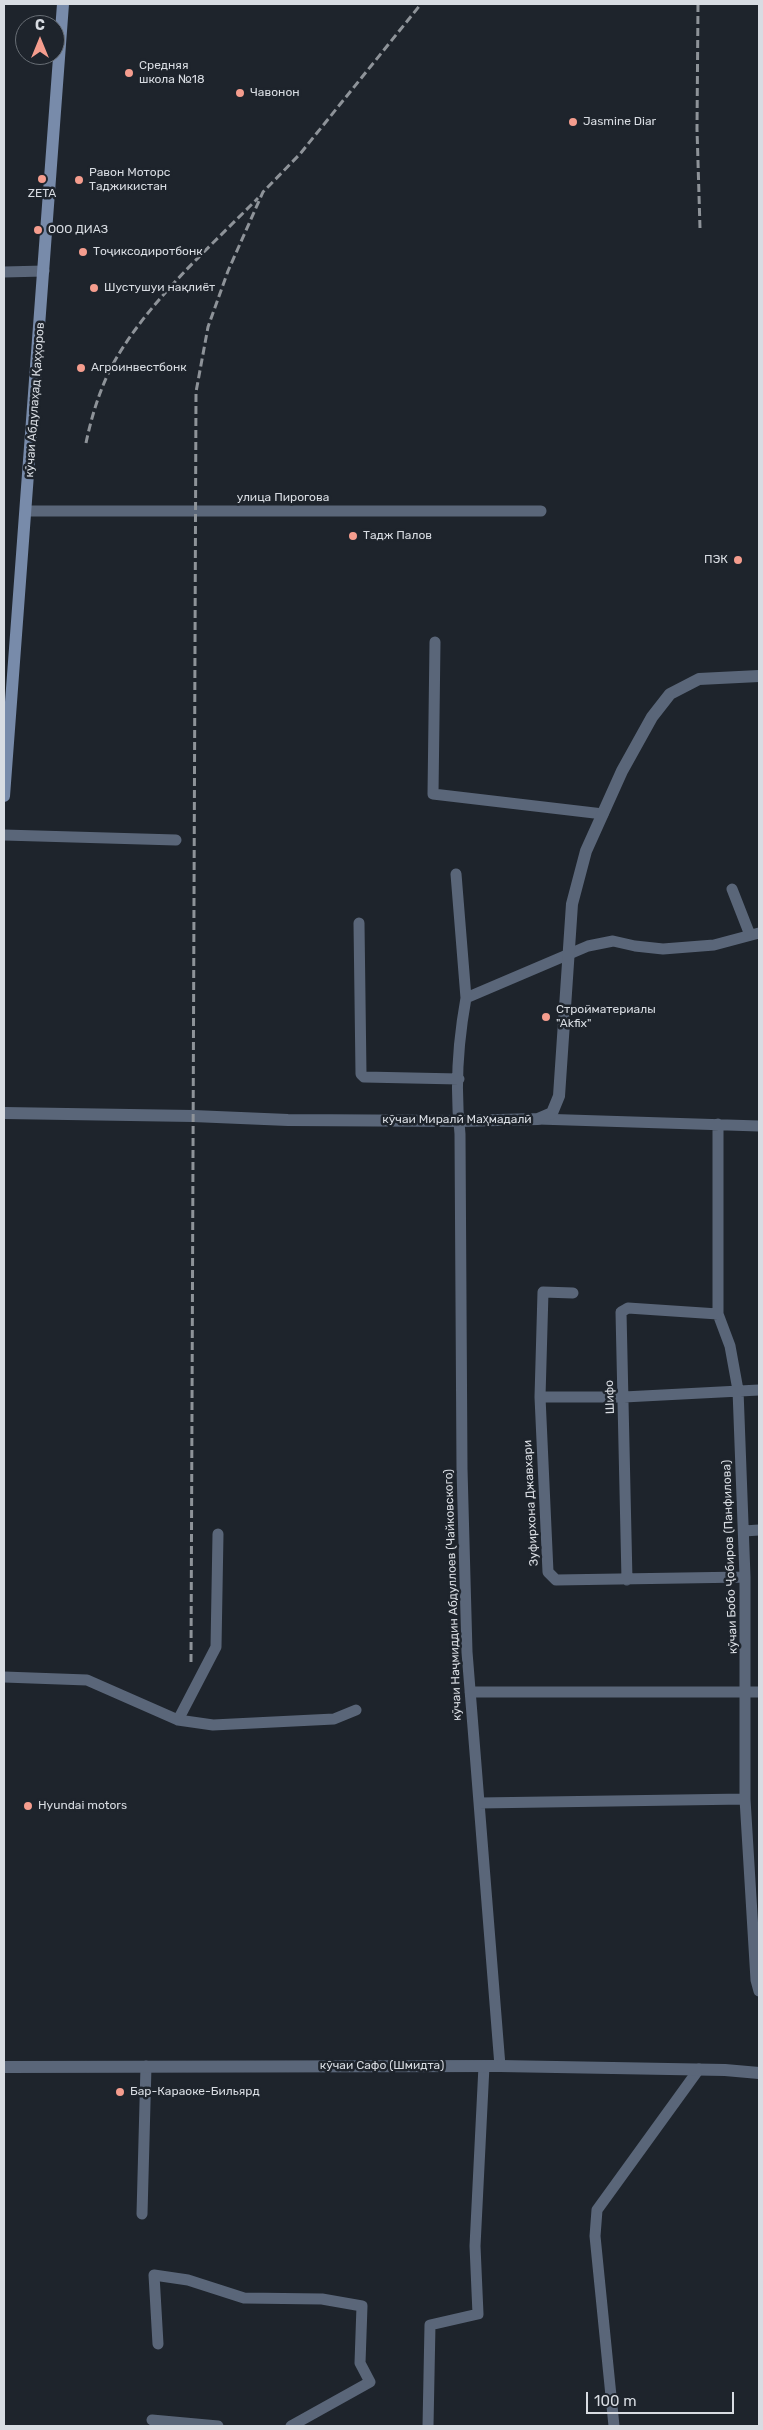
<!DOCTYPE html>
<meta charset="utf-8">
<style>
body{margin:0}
#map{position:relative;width:763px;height:2430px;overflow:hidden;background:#1e242c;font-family:Rubik,sans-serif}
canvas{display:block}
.frame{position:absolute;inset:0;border:5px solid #d8dce2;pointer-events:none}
.north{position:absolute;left:15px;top:15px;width:50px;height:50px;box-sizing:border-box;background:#1e242c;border:1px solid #686e75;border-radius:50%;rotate:0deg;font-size:14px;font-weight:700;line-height:20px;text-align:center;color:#d8dce2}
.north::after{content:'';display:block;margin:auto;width:18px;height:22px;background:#f59d8e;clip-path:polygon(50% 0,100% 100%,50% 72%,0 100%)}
.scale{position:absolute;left:586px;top:2392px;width:148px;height:22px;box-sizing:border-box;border:2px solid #d8dce2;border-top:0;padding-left:6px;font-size:15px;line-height:18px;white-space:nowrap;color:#d8dce2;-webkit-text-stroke:4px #1e242c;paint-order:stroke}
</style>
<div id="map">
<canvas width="763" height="2430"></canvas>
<div class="frame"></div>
<div class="north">С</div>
<div class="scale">100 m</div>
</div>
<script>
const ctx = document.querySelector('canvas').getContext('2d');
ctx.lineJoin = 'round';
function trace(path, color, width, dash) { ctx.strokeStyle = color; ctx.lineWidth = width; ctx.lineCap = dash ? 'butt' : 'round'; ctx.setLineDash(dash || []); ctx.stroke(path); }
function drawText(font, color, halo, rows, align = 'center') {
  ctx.font = font + ' Rubik,sans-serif'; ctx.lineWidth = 5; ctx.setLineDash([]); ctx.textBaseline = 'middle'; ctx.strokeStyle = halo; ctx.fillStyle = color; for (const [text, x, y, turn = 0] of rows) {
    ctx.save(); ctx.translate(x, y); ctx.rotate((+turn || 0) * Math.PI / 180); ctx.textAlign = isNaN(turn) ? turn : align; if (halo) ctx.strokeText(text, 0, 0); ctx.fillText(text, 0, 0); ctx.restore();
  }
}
trace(new Path2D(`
 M4,272L44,271
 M26,511H541
 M435,642L433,794L603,814
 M4,835L176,840
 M456,874L466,998
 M732,889L750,935
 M359,923L361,1074L364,1077L459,1079
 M538,1119L759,1126
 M718,1124V1314L730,1346L738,1390L745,1577V1799L756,1980L759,1991
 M573,1293L543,1292L540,1397L548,1572L556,1580L745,1577
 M540,1397H624L759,1390
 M744,1531L759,1530
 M627,1580L621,1312L628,1308L718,1314
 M4,1677L87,1680L178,1720L213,1725L334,1719L356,1710
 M470,1692H759
 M178,1720L216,1647L218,1534
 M479,1803L745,1799
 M500,2066L467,1652L462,1469L460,1134C455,1090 458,1042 466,998L588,946L613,941L635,946L663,949L714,945L759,933
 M142,2214L146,2066
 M158,2344L154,2275L188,2280L244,2298L322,2299L362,2306L360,2363L370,2382L291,2426
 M152,2420L218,2426
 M428,2426L430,2325L478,2314L475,2246L484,2066
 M614,2426L595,2236L597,2210L699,2069`), '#5a6679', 11);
trace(new Path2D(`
 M4,1113L193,1116L288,1120L459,1121L538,1119L552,1113L559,1096L572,904L586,851L622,771L652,717L670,694L699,679L759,676
 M4,2067L500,2066L725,2070L759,2073`), '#5a6679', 12);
trace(new Path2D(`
 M4,796L63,4`), '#788baa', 12);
trace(new Path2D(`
 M698,4L697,129L700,228
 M86,443C92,414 102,382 117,357C153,297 209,248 258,198
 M191,1662L196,392L208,327L228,271L263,192L300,154L421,4`), '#8e9399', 3, [8, 4]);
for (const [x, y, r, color] of [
 [129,73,5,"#f59d8e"],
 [240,93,5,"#f59d8e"],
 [573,122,5,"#f59d8e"],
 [42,179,5,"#f59d8e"],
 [79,180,5,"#f59d8e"],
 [38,230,5,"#f59d8e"],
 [83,252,5,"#f59d8e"],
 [94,288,5,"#f59d8e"],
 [81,368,5,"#f59d8e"],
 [353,536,5,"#f59d8e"],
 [738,560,5,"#f59d8e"],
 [546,1017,5,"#f59d8e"],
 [28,1806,5,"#f59d8e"],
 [120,2092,5,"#f59d8e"]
]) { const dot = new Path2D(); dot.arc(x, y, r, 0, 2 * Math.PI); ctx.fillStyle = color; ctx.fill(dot); trace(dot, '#1e242c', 2); }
drawText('12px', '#d8dce2', '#1e242c', [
 ["Средняя",139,66],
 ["школа №18",139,80],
 ["Чавонон",250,93],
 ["Jasmine Diar",583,122],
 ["Равон Моторс",89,173],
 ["Таджикистан",89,187],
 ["ZETA",42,194,"center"],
 ["ООО ДИАЗ",48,230],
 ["Тоҷиксодиротбонк",93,252],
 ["Шустушуи нақлиёт",104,288],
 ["Агроинвестбонк",91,368],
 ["Тадж Палов",363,536],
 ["ПЭК",728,560,"right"],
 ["Стройматериалы",556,1010],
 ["\"Akfix\"",556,1024],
 ["Hyundai motors",38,1806],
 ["Бар-Караоке-Бильярд",130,2092]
], 'left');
drawText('12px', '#d8dce2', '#1e242c', [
 ["кӯчаи Абдулаҳад Қаҳҳоров",35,400,-86],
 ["улица Пирогова",283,498],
 ["кӯчаи Миралӣ Маҳмадалӣ",457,1120],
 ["Шифо",610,1397,-92],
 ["Зуфирхона Джавхари",531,1503,-93],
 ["кӯчаи Бобо Ҷобиров (Панфилова)",730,1557,-92],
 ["кӯчаи Наҷмиддин Абдуллоев (Чайковского)",453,1595,-92],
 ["кӯчаи Сафо (Шмидта)",382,2066]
]);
</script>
